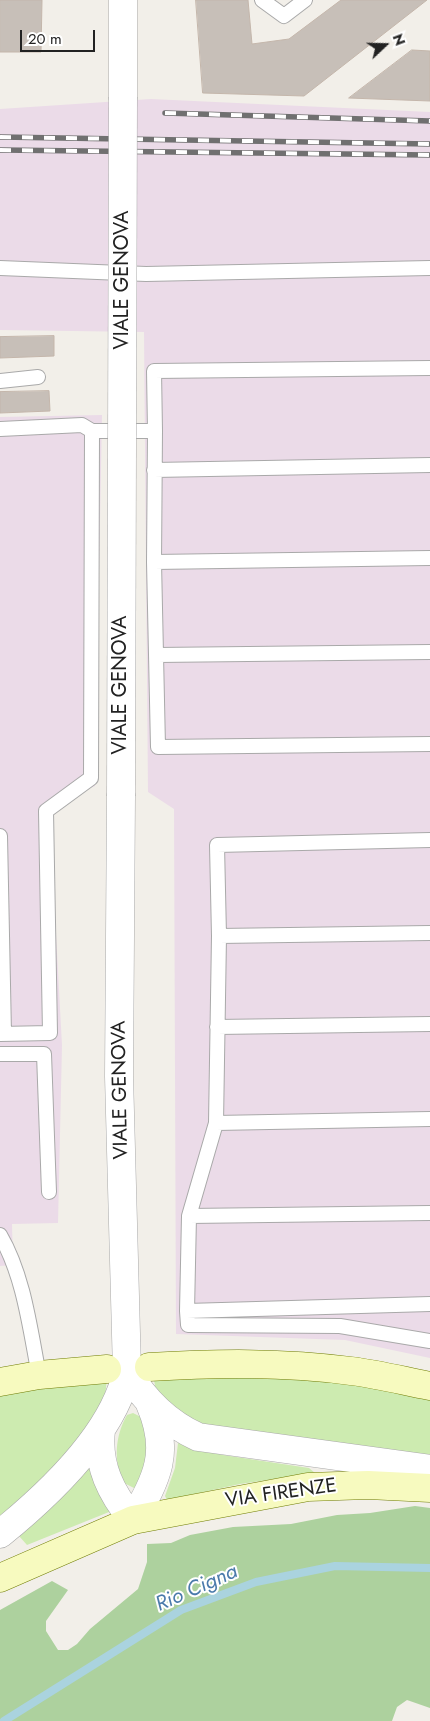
<!DOCTYPE html>
<style>
body{margin:0}
#map{position:relative;width:430px;height:1721px;overflow:hidden;background:#f2efe9;font-family:Jost,sans-serif}
canvas{display:block}
.north{position:absolute;left:360px;top:20px;width:50px;height:50px;-webkit-text-stroke:4px #fff;paint-order:stroke;rotate:69deg;font-size:14px;font-weight:700;line-height:20px;text-align:center;color:#222}
.north::after{content:'';display:block;margin:auto;width:18px;height:22px;background:#222;clip-path:polygon(50% 0,100% 100%,50% 72%,0 100%)}
.scale{position:absolute;left:20px;top:30px;width:75px;height:22px;box-sizing:border-box;border:2px solid #222;border-top:0;padding-left:6px;font-size:15px;line-height:18px;white-space:nowrap;color:#222;-webkit-text-stroke:4px #fff;paint-order:stroke}
</style>
<div id="map">
<canvas width="430" height="1721"></canvas>
<div class="north">N</div>
<div class="scale">20 m</div>
</div>
<script>
const ctx = document.querySelector('canvas').getContext('2d');
ctx.lineJoin = 'round';
function fillPath(path, color) { ctx.fillStyle = color; ctx.fill(path, 'evenodd'); }
function trace(path, color, width, dash) { ctx.strokeStyle = color; ctx.lineWidth = width; ctx.lineCap = dash ? 'butt' : 'round'; ctx.setLineDash(dash || []); ctx.stroke(path); }
function drawText(font, color, halo, rows, align = 'center') {
  ctx.font = font + ' Jost,sans-serif'; ctx.lineWidth = 4; ctx.setLineDash([]); ctx.textBaseline = 'middle'; ctx.strokeStyle = halo; ctx.fillStyle = color; for (const [text, x, y, turn = 0] of rows) {
    ctx.save(); ctx.translate(x, y); ctx.rotate((+turn || 0) * Math.PI / 180); ctx.textAlign = isNaN(turn) ? turn : align; if (halo) ctx.strokeText(text, 0, 0); ctx.fillText(text, 0, 0); ctx.restore();
  }
}
fillPath(new Path2D(`
 M151,99L430,112V1358L345,1340L176,1334L174,809L148,792L144,332L0,330V109Z
 M102,415L95,786L49,805L62,1045L58,1223L12,1224L13,1265L0,1266V417Z`), '#ebdbe8');
fillPath(new Path2D(`
 M153,1376L343,1380L430,1396V1459L194,1423L183,1418L153,1386L155,1385Z
 M107,1377L104,1409L85,1439L0,1525V1393Z
 M133,1413L143,1418L150,1456L138,1487L134,1488L124,1483C113,1462 115,1436 127,1415Z
 M178,1443L223,1455L309,1468L315,1473L240,1484L167,1500L165,1496L175,1468Z
 M90,1466L114,1510L27,1545L19,1536Z`), '#cdebb0');
fillPath(new Path2D(`
 M415,1506L430,1508V1708L407,1700L397,1707L392,1721H0V1610L52,1581L68,1590L46,1621V1631L58,1650H68L77,1644L90,1629L138,1589L147,1562V1544L171,1543L190,1535L233,1527L291,1524L337,1515L370,1513Z`), '#add19e');
trace(new Path2D(`
 M4,1721L181,1610L256,1582L335,1566L430,1568`), '#aad3df', 8);
const building = new Path2D(`
 M0,0H42L41,52H0Z
 M196,0H248L252,44L289,39L341,0H427L304,96L203,93Z
 M412,50L430,51V101L349,98Z
 M54,336V356L0,358V337Z
 M49,391L50,411L0,413V392Z`);
fillPath(building, '#c7bfb8');
trace(building, '#c4b6ab', 1);
const service = new Path2D(`
 M262,0L284,16L305,0
 M0,268L146,274L430,268
 M0,381L38,377
 M0,429L82,425L92,431H109
 M131,431H155L154,562L158,747L430,744
 M155,431L154,371L430,368
 M154,470L430,465
 M154,562L430,558
 M157,655L430,652
 M0,836L4,1034
 M430,840L217,845L219,936L216,1123L189,1216L187,1311L188,1325L340,1326L430,1341
 M219,936L430,933
 M217,1027L430,1024
 M0,1034L50,1033L46,811L91,778L92,431
 M0,1054H44L49,1192
 M216,1123L430,1119
 M189,1216L430,1213
 M0,1235C24,1276 30,1329 39,1375
 M187,1311L430,1304`);
const tertiary = new Path2D(`
 M123,97V0
 M127,1371C144,1400 167,1423 198,1437L430,1469
 M101,1430C97,1466 111,1493 133,1520C157,1478 171,1452 150,1404
 M0,1534C48,1495 114,1433 127,1371L119,1076L121,796`);
const secondary = new Path2D(`
 M149,1367C217,1363 283,1362 351,1371C377,1374 404,1381 430,1386
 M0,1382L39,1375L107,1369
 M0,1578L133,1520L308,1487L368,1485L430,1488`);
trace(service, '#a9a9a9', 16);
trace(tertiary, '#a9a9a9', 29);
trace(secondary, '#707d05', 29);
trace(service, '#fff', 14);
trace(tertiary, '#fff', 28);
trace(secondary, '#f7fabf', 28);
const rail = new Path2D(`
 M165,113L430,121
 M0,137L430,144
 M0,150L430,155`);
trace(rail, '#707070', 5.5);
trace(rail, '#fff', 4, [11]);
const tertiaryBridge = new Path2D(`
 M121,796L123,97`);
trace(tertiaryBridge, '#a9a9a9', 29, []);
trace(tertiaryBridge, '#fff', 28);
drawText('20px', '#222', '#fff', [
 ["VIALE GENOVA",123,280,-90],
 ["VIALE GENOVA",121,685,-90],
 ["VIALE GENOVA",121,1090,-91],
 ["VIA FIRENZE",281,1494,-8]
]);
drawText('italic 21px', '#4a7aab', '#fff', [
 ["Rio Cigna",197,1589,-24]
]);
</script>
